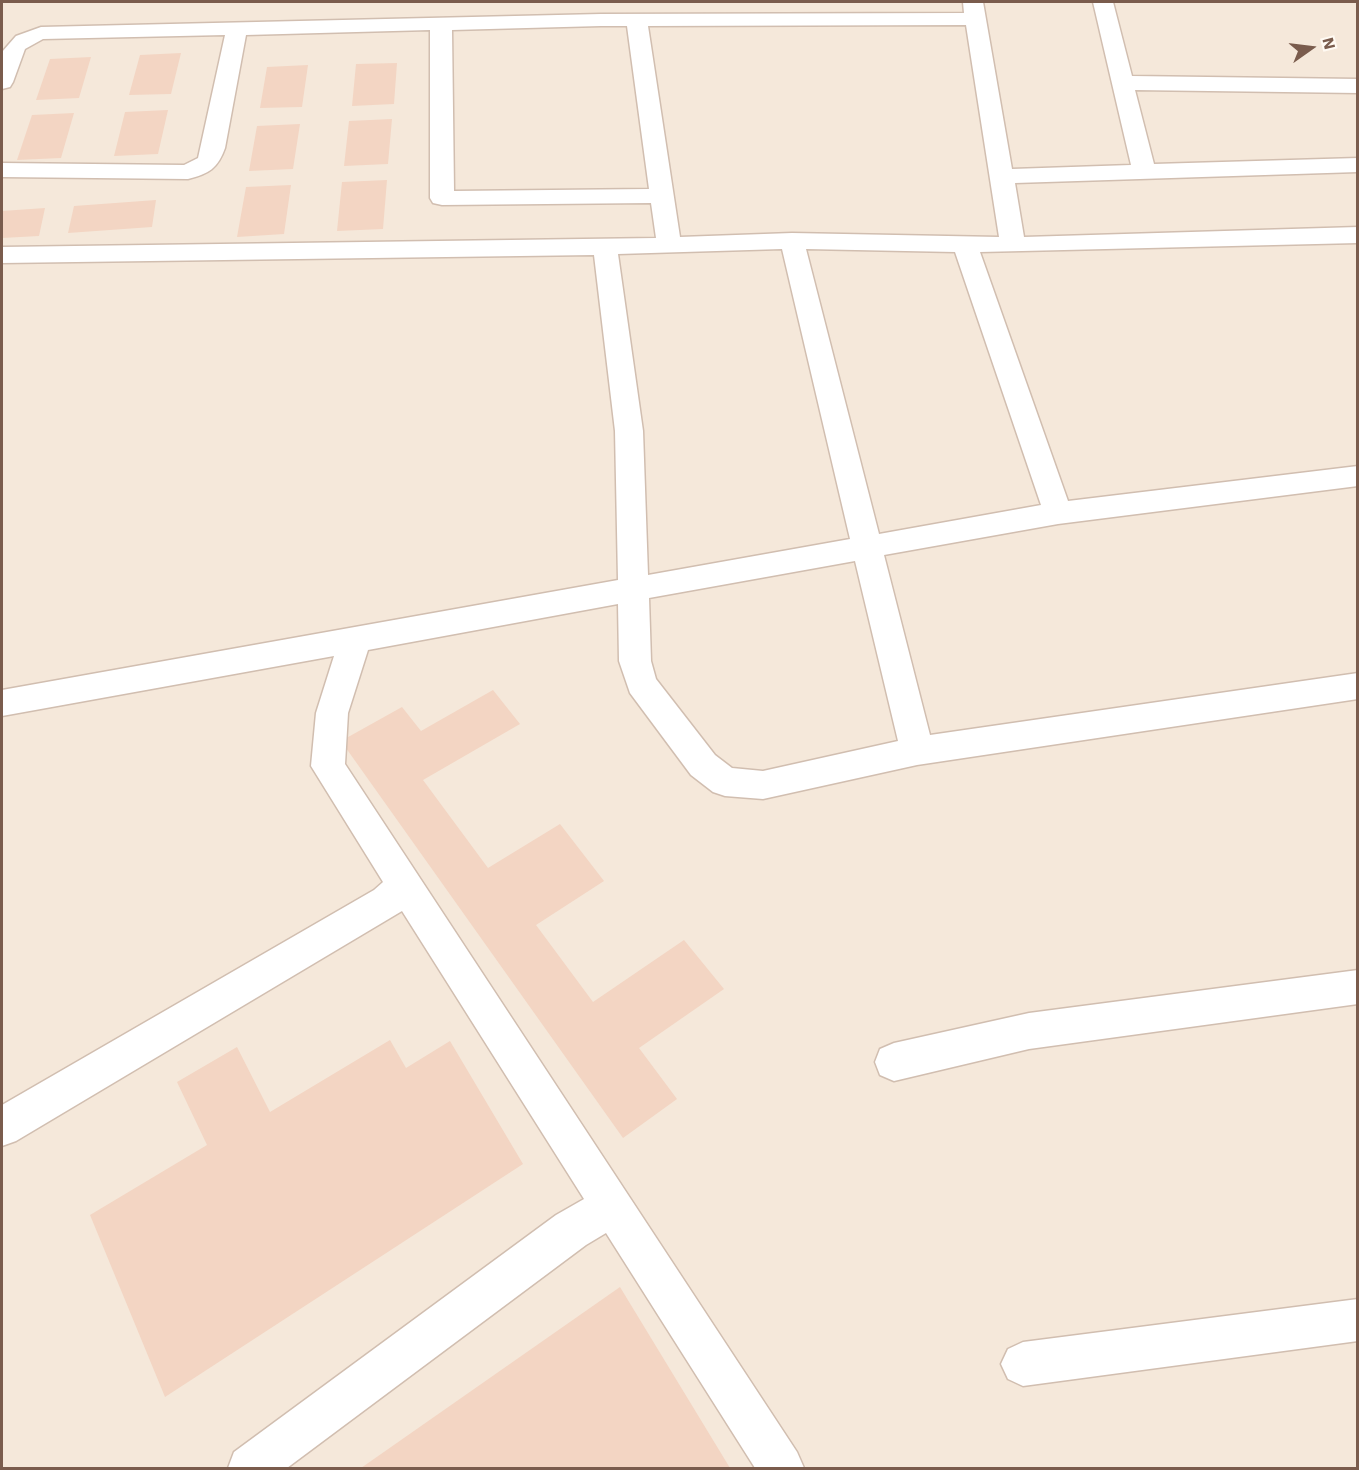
<!DOCTYPE html>
<style>
body{margin:0}
#map{position:relative;width:1359px;height:1470px;overflow:hidden;background:#fdf6ec;font-family:"Work Sans",sans-serif}
canvas{display:block}
.frame{position:absolute;inset:0;border:3px solid #7a5c4d;pointer-events:none}
.north{position:absolute;left:1281px;top:18px;width:60px;height:60px;-webkit-text-stroke:4px #fffaf3;paint-order:stroke;rotate:76deg;font-size:16px;font-weight:700;line-height:24px;text-align:center;color:#7a5c4d}
.north::after{content:'';display:block;margin:auto;width:21px;height:27px;background:#7a5c4d;clip-path:polygon(50% 0,100% 100%,50% 72%,0 100%)}
</style>
<div id="map">
<canvas width="1359" height="1470"></canvas>
<div class="frame"></div>
<div class="north">N</div>
</div>
<script>
const ctx = document.querySelector('canvas').getContext('2d');
ctx.lineJoin = 'round';
function fillPath(path, color) { ctx.fillStyle = color; ctx.fill(path, 'evenodd'); }
function trace(path, color, width, dash) { ctx.strokeStyle = color; ctx.lineWidth = width; ctx.lineCap = dash ? 'butt' : 'round'; ctx.setLineDash(dash || []); ctx.stroke(path); }
fillPath(new Path2D(`
 M2,2H1357V1468H2Z`), '#f5e8da');
fillPath(new Path2D(`
 M181,53L171,94L129,95L140,55Z
 M91,57L79,98L36,100L50,59Z
 M397,63L394,104L352,106L356,64Z
 M308,65L302,107L260,108L267,67Z
 M168,110L158,154L114,156L125,112Z
 M74,113L61,158L17,160L32,115Z
 M392,119L388,164L344,166L349,121Z
 M300,124L293,169L249,171L257,126Z
 M387,180L383,229L337,231L342,182Z
 M291,185L284,234L237,237L246,187Z
 M156,200L152,227L68,233L74,206Z
 M45,208L39,236L2,238V211Z
 M493,690L520,724L423,780L488,868L560,824L604,881L536,925L593,1002L684,940L724,989L639,1048L677,1099L623,1138L341,741L402,707L421,731Z
 M390,1040L406,1068L450,1041L523,1164L165,1397L90,1215L207,1145L177,1082L237,1047L270,1112Z
 M620,1287L730,1468H361Z`), '#f3d5c3');
const minor = new Path2D(`
 M963,2H983L1012,169L1131,165L1093,2H1113L1132,76L1358,79V93L1135,90L1154,164L1358,158V172L1015,183L1024,237L1358,227V243L980,252L1068,501L1358,466V486L1058,524L884,555L930,735L1358,673V699L917,765L763,799L725,796L713,792L691,775L630,693L619,661L618,604L368,650L348,713L345,764L797,1452L804,1468H755L606,1233L586,1245L287,1468H228L234,1452L556,1215L584,1199L402,911L16,1141L2,1146V1105L374,890L383,882L311,766L316,713L334,656L2,716V690L618,580L615,431L594,255L2,263V247L656,238L651,203L442,205L433,203L430,198V30L246,35L225,148C218,168 209,174 188,179L2,177V163L184,165L198,158L225,35L43,39L25,49L13,82L10,87L2,89V52L16,36L41,27L601,14L964,13ZM966,25L999,237L792,233L680,237L648,26ZM601,26H627L649,189L454,191L452,30ZM782,249L850,539L648,575L643,431L618,254ZM806,249L955,252L1041,505L879,534ZM855,561L898,741L763,771L732,768L715,755L656,679L651,661L649,598Z
 M1358,970V1004L1029,1049L894,1081L880,1075L875,1062L880,1049L894,1043L1029,1013Z
 M1358,1299V1341L1023,1386L1008,1379L1001,1364L1008,1349L1023,1342Z`);
trace(minor, '#d1beb0', 3);
fillPath(minor, '#fff');
</script>
